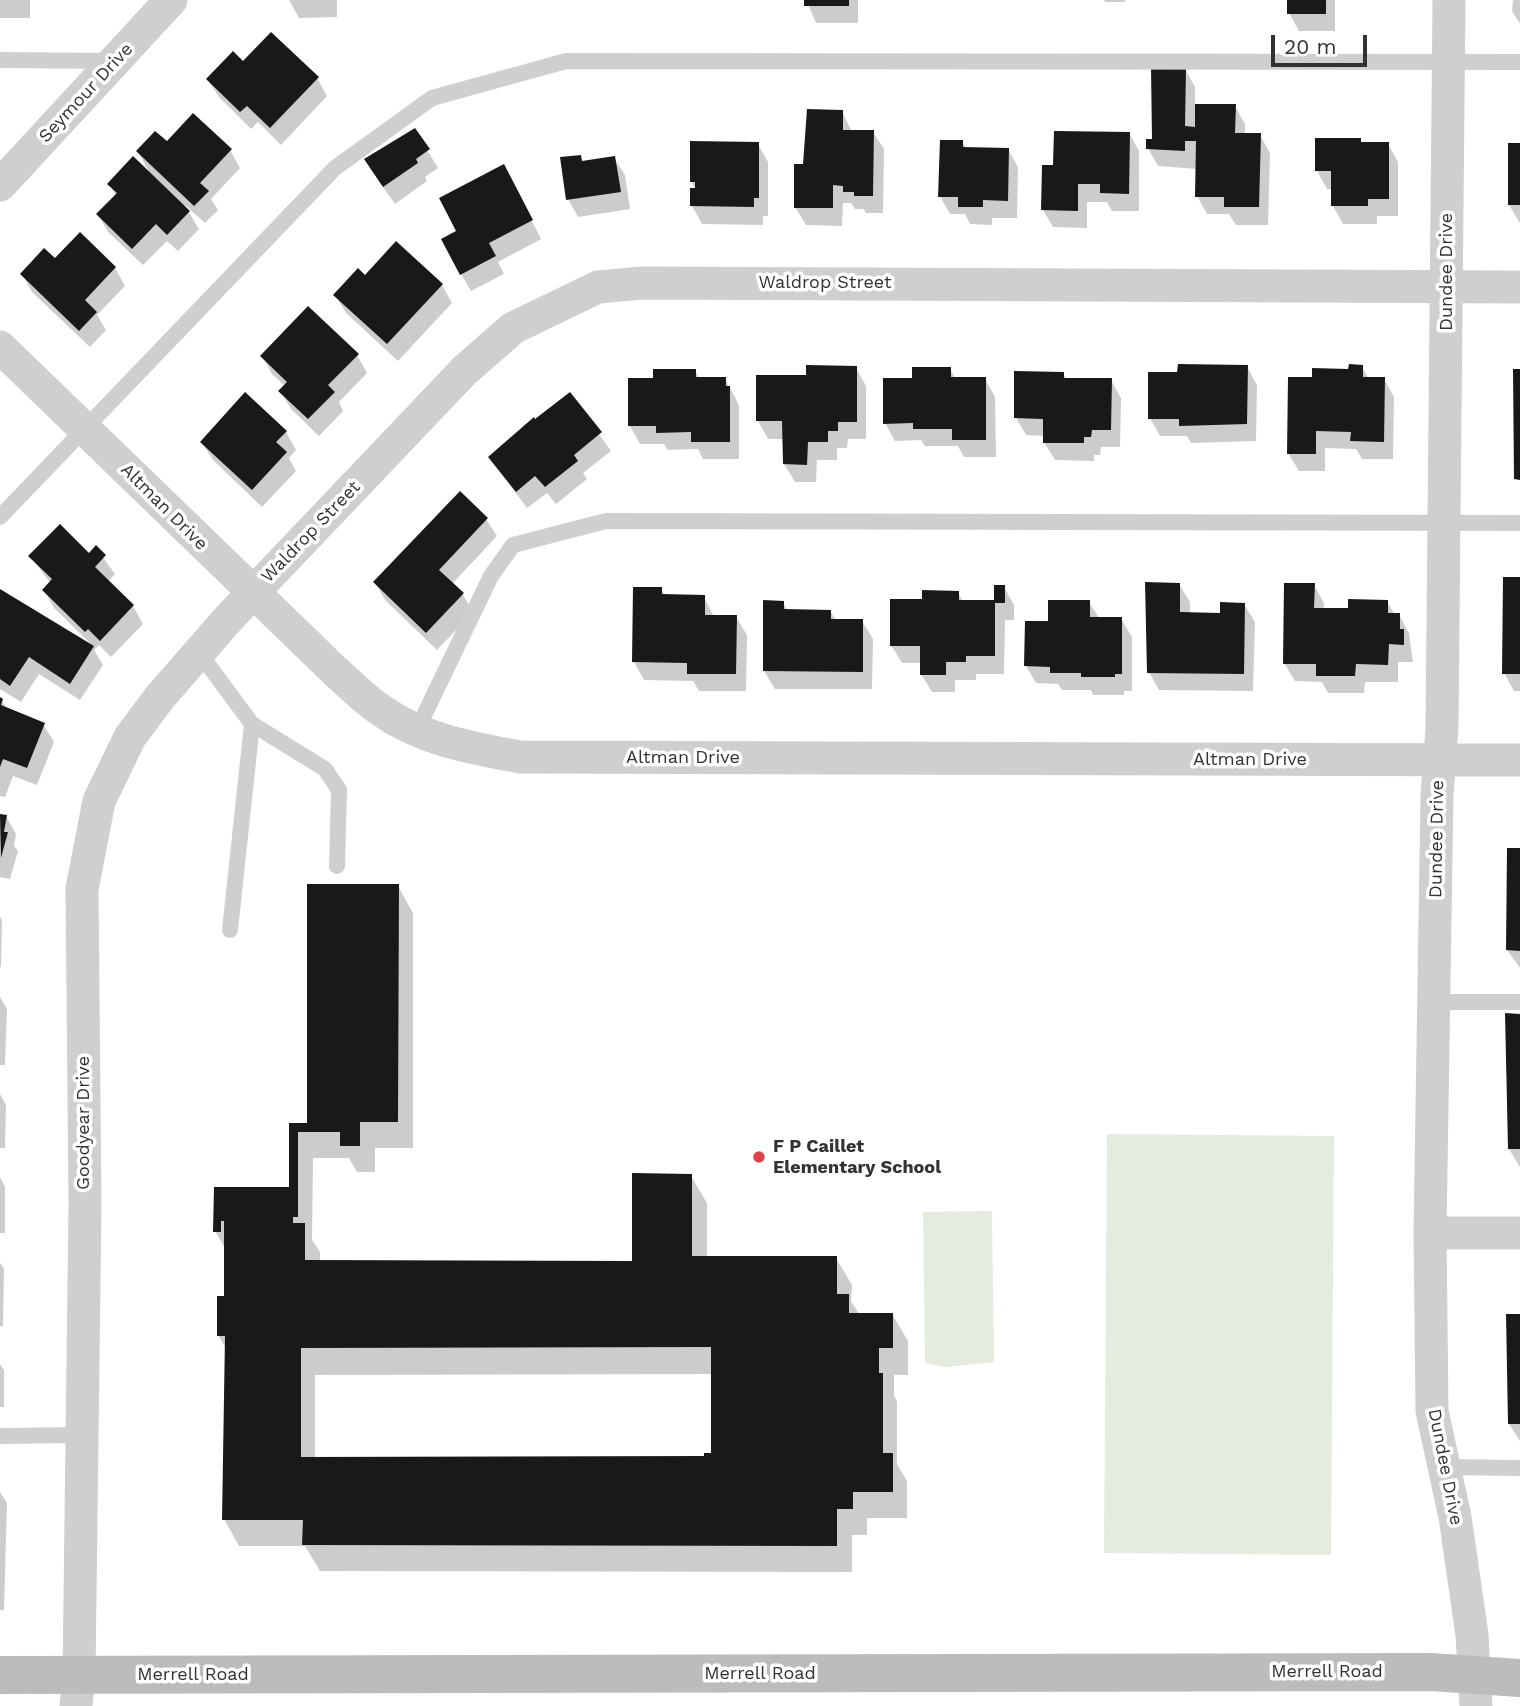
<!DOCTYPE html>
<style>
body{margin:0}
#map{position:relative;width:1520px;height:1706px;overflow:hidden;background:#fff;font-family:"Work Sans",sans-serif}
canvas{display:block}
.scale{position:absolute;left:1271px;top:35px;width:96px;height:32px;box-sizing:border-box;border:4px solid #323232;border-top:0;padding-left:9px;font-size:21px;line-height:24px;white-space:nowrap;color:#323232;-webkit-text-stroke:5px #fff;paint-order:stroke}
</style>
<div id="map">
<canvas width="1520" height="1706"></canvas>
<div class="scale">20 m</div>
</div>
<script>
const ctx = document.querySelector('canvas').getContext('2d');
ctx.lineJoin = 'round';
function fillPath(path, color) { ctx.fillStyle = color; ctx.fill(path, 'evenodd'); }
function trace(path, color, width, dash) { ctx.strokeStyle = color; ctx.lineWidth = width; ctx.lineCap = dash ? 'butt' : 'round'; ctx.setLineDash(dash || []); ctx.stroke(path); }
function drawText(font, color, halo, rows, align = 'center') {
  ctx.font = font + ' "Work Sans",sans-serif'; ctx.lineWidth = 7; ctx.setLineDash([]); ctx.textBaseline = 'middle'; ctx.strokeStyle = halo; ctx.fillStyle = color; for (const [text, x, y, turn = 0] of rows) {
    ctx.save(); ctx.translate(x, y); ctx.rotate((+turn || 0) * Math.PI / 180); ctx.textAlign = isNaN(turn) ? turn : align; if (halo) ctx.strokeText(text, 0, 0); ctx.fillText(text, 0, 0); ctx.restore();
  }
}
fillPath(new Path2D(`
 M1107,1134L1334,1136L1331,1555L1104,1553Z
 M992,1211L994,1362L946,1367L925,1363L923,1212Z`), '#e5ebdf');
fillPath(new Path2D(`
 M0,0H30V18H0Z
 M289,0H337V17L299,18Z
 M806,0H858V23H816Z
 M1104,0H1125V2H1105Z
 M1289,0H1335V31H1299L1289,13Z
 M1513,0H1520V24L1512,11Z
 M243,64L317,78L327,96L281,145L258,122L251,129L219,97L208,80Z
 M1185,69L1195,87V105L1235,106L1245,124V135H1260L1270,153L1268,225H1236L1229,214H1207L1197,196V169L1158,166L1148,148Z
 M842,111L852,132H873L884,149L883,213H866L864,209H855L851,203H843L842,226L806,225L795,207L805,166Z
 M415,130L438,168L425,177L427,181L395,204L376,177Z
 M1129,133L1139,151V211H1112L1107,202H1087V228L1053,227L1043,210L1055,167Z
 M1360,140L1363,144H1388L1398,162V216H1377V224H1343L1333,206V189H1327L1317,171Z
 M962,142L966,148L1008,149L1018,167L1017,218H992V225L970,224L965,214H950L940,196Z
 M758,144L768,162V216H763V225L702,224L692,206L696,190L691,181Z
 M1520,145V223L1509,205Z
 M230,150L240,168L211,199L218,210L205,223L184,204L199,229L178,251L167,241L143,265L108,232L98,214L116,196L109,184L151,175L138,152Z
 M580,157L583,162L614,158L625,175L630,209L578,217L568,199Z
 M513,184L541,239L498,262L504,274L471,291L461,274L458,232Z
 M80,235L115,268L125,286L97,315L106,330L90,347L32,292L22,274L55,261Z
 M396,244L442,285L452,303L398,361L346,313L335,295L365,277Z
 M357,355L367,373L339,402L343,411L319,436L291,409L280,391L285,386L272,374L262,356Z
 M1247,367L1257,385L1256,441L1191,443L1187,436H1160L1150,418Z
 M1362,367L1369,379H1384L1394,397L1393,459H1362L1356,449L1325,448V471H1299L1288,453L1314,379Z
 M856,368L866,386V439H848L847,448H837V460H817L816,482H795L784,464V439H768L758,421L808,377Z
 M949,368L956,379H985L995,397L996,457H964L958,446H925L921,440L895,441L885,423L914,380Z
 M695,371L700,379H725L735,397L739,406V459H703L698,449L668,450L664,444H640L630,426L655,380Z
 M1063,374L1067,380H1111L1121,398L1120,447H1101L1100,455H1094V461L1055,460L1044,442V436L1026,435L1016,418Z
 M570,394L611,451L583,473L587,479L556,504L547,493L527,508L490,458Z
 M286,432L296,450L289,458L296,471L262,507L213,460L202,443Z
 M486,519L497,536L452,584L463,595L473,612L437,650L385,600L375,582Z
 M96,548L115,574L108,582L133,606L143,624L111,657L99,645L94,650L103,665L80,700L39,674L21,702L0,689V591L93,646L54,608L44,590L51,584L31,557L89,555Z
 M1520,579V691H1514L1504,673Z
 M1179,584L1190,602V614L1222,615L1244,604L1255,622L1253,691L1159,690L1149,672Z
 M1314,585L1324,603V610H1350L1387,602L1395,615H1399L1409,633L1413,662H1398V682H1365L1364,693H1328L1322,682L1295,681L1284,663Z
 M1004,587L1014,605V620H1005L1004,674H976V680H955V692H932L921,674V663H902L891,645L924,601L958,592L963,602H996Z
 M661,589L665,596L704,597L714,617H736L747,635L746,691H699L693,681L644,680L634,662Z
 M1089,602L1099,618L1121,619L1132,637V691H1124V695H1093L1091,690H1062L1058,684L1036,683L1026,666L1050,623Z
 M783,603L788,611H830L836,620L862,621L873,639L872,689H775L764,671Z
 M0,699L8,710L43,724L54,742L37,785L13,776L5,797L0,796Z
 M0,816H6L16,834L14,846L18,851L10,879L0,877Z
 M1520,850V968L1507,950Z
 M398,886L413,913V1148H375V1172H357L349,1158H313L312,1240L320,1252V1262H634L691,1176L707,1203V1258H836L852,1285L851,1301L859,1314H892L908,1341V1375H894V1395L897,1402V1464L907,1481V1518H867V1535H852V1572L320,1571L305,1546H239L224,1519L227,1350L218,1335L226,1297V1250L215,1231L216,1189H291V1125H309ZM713,1374V1454L706,1458L315,1459V1375Z
 M0,917L2,920L1,967H0Z
 M0,997L7,1009L5,1065H0Z
 M1520,1015V1167L1509,1149Z
 M0,1094L6,1105L5,1148H0Z
 M0,1177L5,1187V1233H0Z
 M0,1263L4,1269L3,1326H0Z
 M1520,1315V1441L1509,1424Z
 M0,1364L4,1370V1407H0Z
 M0,1492L7,1503L4,1610H0Z`), '#0003');
fillPath(new Path2D(`
 M804,0H849V6H804Z
 M1287,0H1326V14H1287Z
 M271,32L319,77L270,128L247,106L240,112L206,79L233,51L243,61Z
 M1151,67L1186,68L1185,126L1195,127V104H1236L1235,133H1261L1259,207H1224V197H1195L1196,141H1185V151L1146,149V139H1152Z
 M807,109L843,110V130H874L873,196H854V192H843V186L833,185V208H794V164H803Z
 M193,113L232,149L200,183L209,191L194,206L136,151L155,131L167,141Z
 M415,128L430,149L416,159L418,163L383,187L364,159Z
 M1054,131L1130,132L1129,194L1100,193V184H1078V211L1041,210L1042,165H1053Z
 M1315,138H1361V142H1389V199H1368V206H1331V171H1315Z
 M940,140H963V147L1009,148L1008,201L983,200V207H958V197H938Z
 M690,141L759,142V198H754V207L690,206V188H695V182H690Z
 M1508,143H1520V205H1508Z
 M581,155L582,161L615,156L621,192L566,200L560,157Z
 M133,156L190,211L167,235L156,224L132,249L96,214L117,193L107,184Z
 M504,164L533,220L489,243L496,256L460,275L441,239L456,231L439,198Z
 M80,232L116,267L85,300L97,312L79,331L20,274L44,248L55,258Z
 M396,241L443,284L387,344L333,295L358,268L365,275Z
 M308,306L359,354L328,385L335,392L308,419L278,391L287,382L260,356Z
 M1178,364L1248,365L1247,424L1179,426V419H1148V372H1177Z
 M1349,364L1363,365V377H1385L1384,442L1350,441L1351,432L1316,431V454H1287L1288,377H1312V368L1348,369Z
 M806,365L857,366V422H838V431H828V442H808L807,465L783,464L782,421H756V375H806Z
 M912,367H951V377H986V440H952V429H913V423L883,424V378H912Z
 M653,369H696V377H726V386H730V442H691V432L656,433V426H628V378H653Z
 M1513,369H1520V480L1514,479Z
 M1014,371L1064,372V378H1112L1111,430H1092L1091,437H1084V443H1043V419L1014,418Z
 M245,392L287,431L276,442L287,452L252,490L200,442Z
 M570,392L602,432L574,455L578,461L545,487L535,476L516,492L488,457L534,417L535,419Z
 M460,491L488,518L439,570L464,593L426,633L373,582Z
 M60,524L89,553L96,545L106,555L95,567L134,605L100,641L88,629L85,632L42,590L52,579L28,556Z
 M1503,577H1520V674H1502Z
 M1145,582L1180,583V612L1220,613V602L1245,603L1244,674L1147,673Z
 M1284,583H1315L1314,608H1348V599L1388,600V613H1400V629H1404V645L1389,644L1388,665L1356,664L1355,676H1316V664H1283Z
 M994,585H1005V603H995V656H966V662H946V675H920V646H890V599H922V590L959,591V600H994Z
 M633,587H662V594L705,595V615H737L736,674H687V663L632,662Z
 M0,589L94,646L70,684L29,657L10,686L0,679Z
 M763,600L784,601V609L831,610V619H863V672L763,671Z
 M1048,600H1090V617H1122V674H1115V677H1081V673H1050V667L1024,666L1025,621H1048Z
 M0,697L3,699L1,705L45,723L27,768L3,759L0,767Z
 M0,814L7,815L4,832H8L1,858Z
 M1507,848H1520V951L1506,950Z
 M307,884H399L398,1122H360V1146H340V1132H298V1217H293V1223H305V1260L632,1261V1173L692,1174V1256H837V1294H849V1313H893V1348H879V1373H883V1453H893V1492H853V1509H837V1546L302,1545L303,1520H222L225,1336H217V1296H224V1221H221V1232H213L214,1187H289V1123H307ZM711,1347V1453H704V1456L301,1457V1348Z
 M1505,1013L1520,1014V1149H1508Z
 M1506,1314H1520V1424H1508Z`), '#191919');
trace(new Path2D(`
 M0,60L113,61
 M0,517L335,168L432,98L566,61L1520,62
 M198,651L252,724L230,930
 M252,724L325,769L339,790L337,866
 M417,730L491,576L513,545L606,521L1520,523
 M1433,1002H1520
 M0,1436L82,1435
 M1445,1467L1520,1468`), '#cfcfcf', 16);
trace(new Path2D(`
 M1449,0L1442,728L1437,795L1430,1233L1432,1411L1455,1517L1472,1635L1476,1706
 M0,185L171,0
 M0,347L336,672C351,685 365,700 382,711C423,740 472,748 520,757L1520,760
 M1430,1233H1520
 M76,1706L79,1675L85,1204L82,889L99,801L130,737L160,697L228,619L464,371L513,328L598,287L643,283L1520,287`), '#cfcfcf', 33);
trace(new Path2D(`
 M0,1675L1431,1672L1520,1678`), '#bcbcbc', 38);
for (const [x, y, r, color] of [
 [759,1157,7,"#dc424d"]
]) { const dot = new Path2D(); dot.arc(x, y, r, 0, 2 * Math.PI); ctx.fillStyle = color; ctx.fill(dot); trace(dot, '#fff', 2.5); }
drawText('18px', '#323232', '#fff', [
 ["Seymour Drive",86,93,-47],
 ["Dundee Drive",1447,272,-90],
 ["Waldrop Street",825,283],
 ["Altman Drive",164,507,45],
 ["Waldrop Street",311,532,-46],
 ["Altman Drive",683,758],
 ["Altman Drive",1250,760],
 ["Dundee Drive",1437,839,-89],
 ["Goodyear Drive",84,1123,-90],
 ["Dundee Drive",1445,1467,79],
 ["Merrell Road",1327,1672],
 ["Merrell Road",760,1674],
 ["Merrell Road",193,1675]
]);
drawText('bold 18px', '#323232', '#fff', [
 ["F P Caillet",773,1147],
 ["Elementary School",773,1168]
], 'left');
</script>
